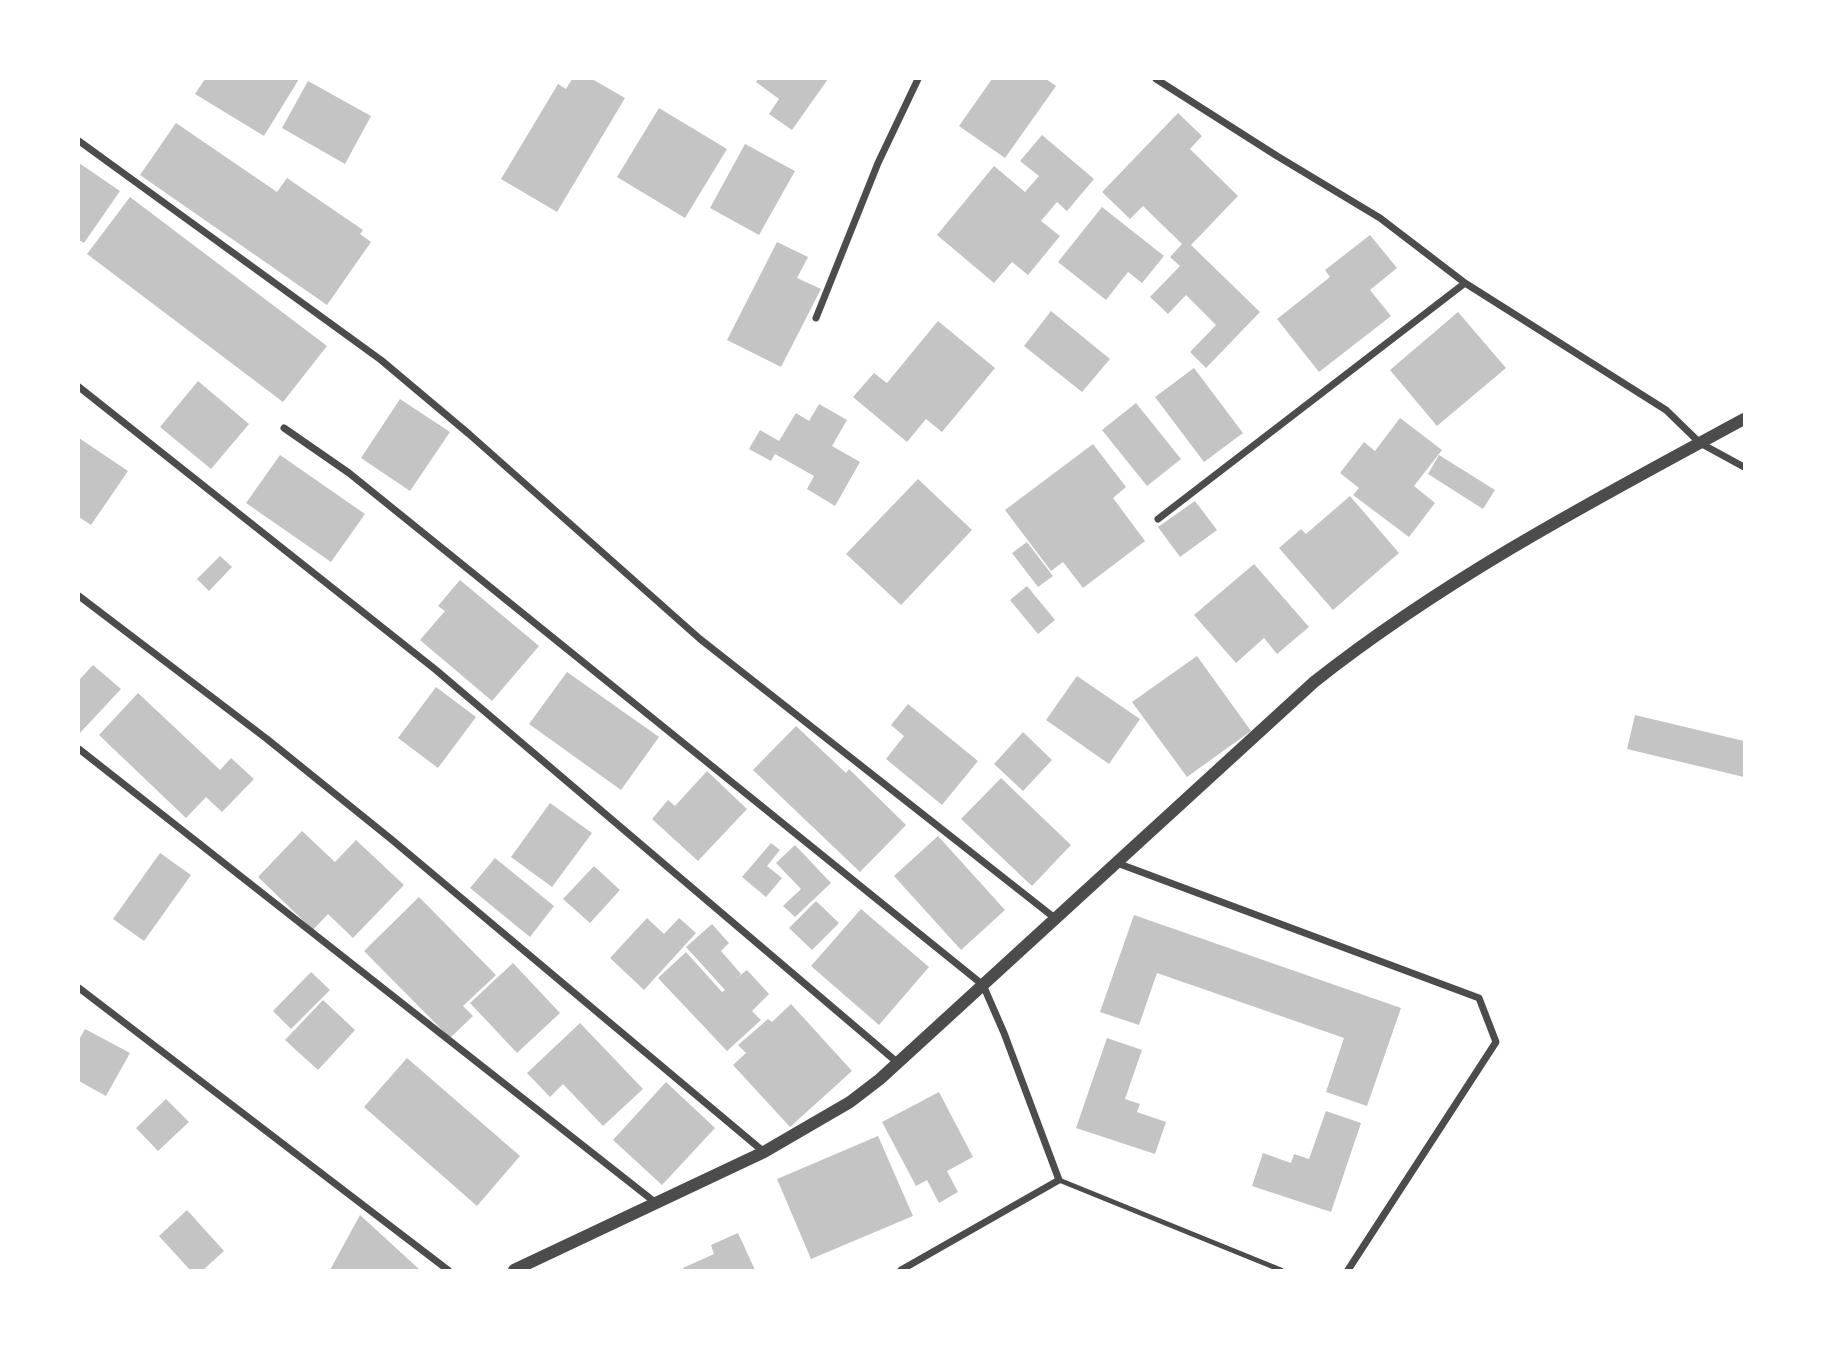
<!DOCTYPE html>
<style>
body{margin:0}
#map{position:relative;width:1823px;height:1349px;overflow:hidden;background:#fff;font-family:"Noto Sans",sans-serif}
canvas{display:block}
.frame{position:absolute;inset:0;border:80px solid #fff;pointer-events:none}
</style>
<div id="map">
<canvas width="1823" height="1349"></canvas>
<div class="frame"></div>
</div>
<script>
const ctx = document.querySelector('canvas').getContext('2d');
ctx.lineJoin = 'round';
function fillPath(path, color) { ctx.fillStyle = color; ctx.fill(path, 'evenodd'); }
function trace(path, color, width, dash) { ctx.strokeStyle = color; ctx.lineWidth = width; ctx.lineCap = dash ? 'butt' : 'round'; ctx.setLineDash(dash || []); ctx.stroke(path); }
fillPath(new Path2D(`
 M205,79H299L264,136L195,94Z
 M572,79H592L625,98L557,212L501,179L558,84L566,89Z
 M758,79H828L792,130L769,114L779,99L756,82Z
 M992,79H1046L1056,86L1005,158L959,126Z
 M308,81L371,116L345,164L282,128Z
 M659,108L727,149L685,218L617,177Z
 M1178,113L1202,136L1190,149L1238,196L1191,245L1260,312L1206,368L1190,352L1216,325L1186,295L1168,314L1150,297L1180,266L1170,257L1182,244L1143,206L1130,219L1102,192Z
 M176,123L277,192L287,178L363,230L360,234L371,242L327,305L140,175Z
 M1042,135L1094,179L1067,211L1057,202L1041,221L1060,236L1028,275L1012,262L994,283L937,235L994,166L1025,192L1039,176L1020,161Z
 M745,144L795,171L759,235L710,208Z
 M79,163L120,191L84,243L79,240Z
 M130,197L327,346L283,402L87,254Z
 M1102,207L1164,256L1142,283L1128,272L1106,300L1058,262Z
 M1370,235L1397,268L1370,290L1391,316L1319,372L1277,319L1330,277L1325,270Z
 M777,242L808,257L797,278L821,289L781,367L727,340Z
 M1051,311L1110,359L1082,392L1024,346Z
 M1458,312L1506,368L1437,426L1390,370Z
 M938,321L995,368L942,432L926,419L907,442L853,397L874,373L887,383Z
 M1194,368L1243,433L1204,462L1155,397Z
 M198,381L249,424L211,469L160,427Z
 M400,399L450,432L410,491L361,458Z
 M1136,403L1181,459L1147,486L1102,430Z
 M819,404L847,420L832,446L860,462L835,506L807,489L814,476L775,454L771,461L749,449L760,430L779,441L796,413L809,421Z
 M1400,418L1442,450L1414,486L1435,503L1409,537L1353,495L1359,488L1340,473L1364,442L1375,451Z
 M79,438L128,471L91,525L79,517Z
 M1093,444L1126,487L1113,498L1145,541L1083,588L1063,562L1051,571L1005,510Z
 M280,455L365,514L331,562L246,503Z
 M1439,455L1495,490L1483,509L1428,474Z
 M918,479L972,530L901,605L846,554Z
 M1350,496L1399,553L1333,610L1279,548L1301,529L1306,534Z
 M1195,501L1217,530L1180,557L1158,527Z
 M1027,542L1053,576L1038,587L1012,553Z
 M220,556L232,567L209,591L197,579Z
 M1254,564L1309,627L1277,654L1264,638L1236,663L1194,615Z
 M460,580L539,646L492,701L420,640L445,611L438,606Z
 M1027,586L1055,620L1038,634L1010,600Z
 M1197,656L1251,731L1187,777L1132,702Z
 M93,665L121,689L79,734V680Z
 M567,672L659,737L621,790L529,724Z
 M1077,676L1140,719L1109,764L1046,720Z
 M436,687L476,717L438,768L398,738Z
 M138,693L220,770L231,758L254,779L222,812L206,797L186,818L99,735Z
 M908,704L978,761L942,805L886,759L904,736L891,725Z
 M1635,715L1744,741V777L1627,749Z
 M796,726L846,773L849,769L906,825L860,872L753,770Z
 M1023,732L1052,760L1023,791L994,764Z
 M707,771L747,809L698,861L652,819L668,800L675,806Z
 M1001,778L1071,845L1032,886L961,819Z
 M550,803L592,833L552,887L511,857Z
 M302,831L335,862L356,840L404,885L353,938L328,914L313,930L258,877Z
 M938,836L1005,910L961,950L894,876Z
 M771,843L780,850L767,866L782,878L766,897L742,877Z
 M795,845L831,883L795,917L783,906L801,889L776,863Z
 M160,853L191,875L144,941L113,919Z
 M495,858L554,906L530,937L470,888Z
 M594,866L620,890L590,923L563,899Z
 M419,897L496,975L463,1006L473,1016L450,1038L364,951Z
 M816,901L839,923L812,950L789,928Z
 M861,909L929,967L879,1025L811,966Z
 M1134,915L1401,1008L1367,1106L1326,1092L1344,1038L1157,973L1139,1025L1100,1012Z
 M647,918L664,934L679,918L696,933L644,990L610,958Z
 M712,924L729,943L721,951L741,974L734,980L747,970L769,994L752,1011L761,1020L727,1051L658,978L686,952L722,992L725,990L686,947Z
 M513,963L560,1013L517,1053L470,1003Z
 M311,972L330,990L291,1029L273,1011Z
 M323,1000L355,1030L318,1070L285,1040Z
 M791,1004L852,1071L790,1127L733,1065L746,1053L738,1045L768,1019L772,1022Z
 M580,1023L643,1089L603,1126L563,1084L550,1097L527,1073Z
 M85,1029L130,1053L106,1096L79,1081V1040Z
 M1107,1038L1142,1050L1125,1099L1140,1104L1137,1112L1166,1122L1155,1154L1076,1128Z
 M407,1058L520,1156L477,1206L364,1107Z
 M666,1082L715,1128L662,1185L613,1140Z
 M939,1092L973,1157L947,1171L958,1192L939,1203L927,1180L916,1186L882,1122Z
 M166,1099L189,1122L158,1151L136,1128Z
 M1326,1111L1361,1123L1331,1212L1252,1186L1263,1153L1291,1163L1294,1154L1309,1159Z
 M878,1136L913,1216L811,1259L777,1179Z
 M187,1210L224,1251L203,1270H190L159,1236Z
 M360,1215L420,1270H330Z
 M738,1233L755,1270H684L683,1268L714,1254L711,1245Z`), '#c4c4c4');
trace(new Path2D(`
 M1059,1180L1281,1270`), '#4c4c4c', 5);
trace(new Path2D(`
 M1156,79L1277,156L1380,218L1465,283L1666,410L1700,443L1744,467
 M79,141L381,360L469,434L700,639L1056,919
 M816,318L878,163L918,79
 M79,387L436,670L898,1063
 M284,428L349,473L983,985L1004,1033L1059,1180L901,1270
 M1158,519L1465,283
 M79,596L267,739L391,839L764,1152
 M79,749L656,1203
 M1117,863L1479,998L1496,1042L1348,1270
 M79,988L448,1270`), '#4c4c4c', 7);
trace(new Path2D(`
 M514,1270L764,1152L850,1102L880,1079L1314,682C1447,577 1596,499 1744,419`), '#4c4c4c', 12);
</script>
